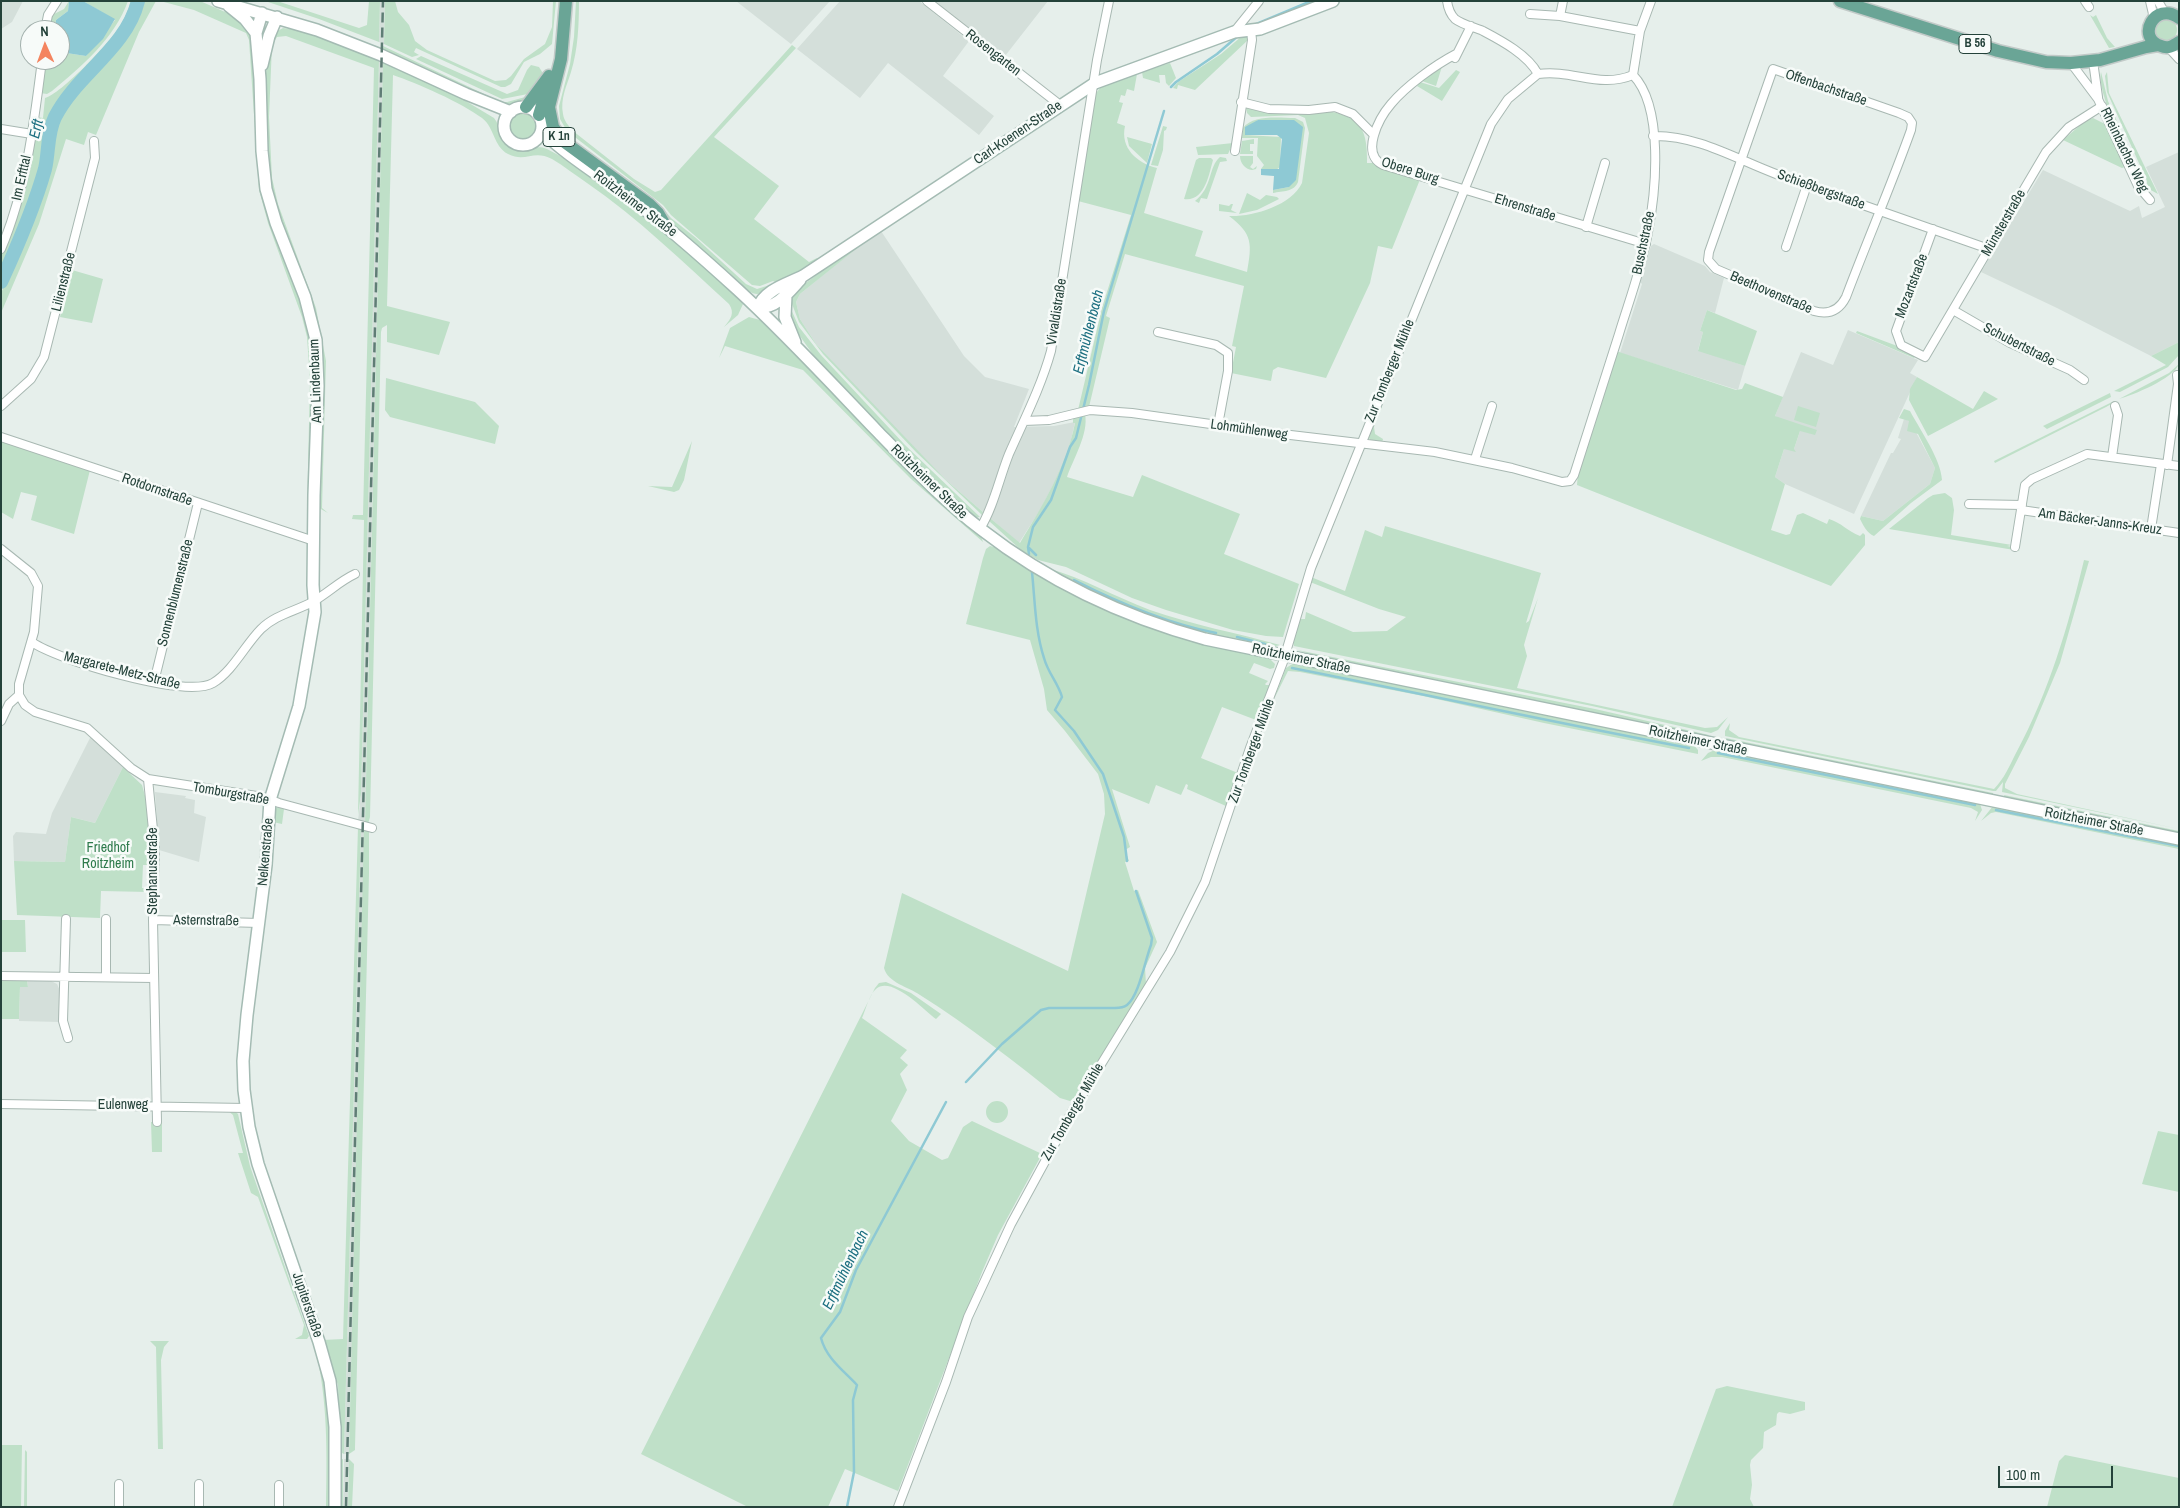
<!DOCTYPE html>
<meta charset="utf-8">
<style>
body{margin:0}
#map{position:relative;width:2180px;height:1508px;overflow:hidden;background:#e6efeb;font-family:"Archivo Narrow",sans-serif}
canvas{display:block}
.frame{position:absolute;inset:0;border:2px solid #24423a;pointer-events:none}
.north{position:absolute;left:20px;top:20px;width:50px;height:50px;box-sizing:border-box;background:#f7fbf9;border:1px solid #a3b1ad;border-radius:50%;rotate:358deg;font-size:14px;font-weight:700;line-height:20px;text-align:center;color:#24423a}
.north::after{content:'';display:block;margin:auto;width:18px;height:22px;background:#f4845f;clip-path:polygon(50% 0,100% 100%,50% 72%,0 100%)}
.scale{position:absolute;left:1998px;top:1466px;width:115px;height:22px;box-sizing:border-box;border:2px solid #24423a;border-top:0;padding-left:6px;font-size:15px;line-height:18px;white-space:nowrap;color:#24423a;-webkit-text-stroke:4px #f7fbf9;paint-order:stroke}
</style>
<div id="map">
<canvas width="2180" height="1508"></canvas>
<div class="frame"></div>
<div class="north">N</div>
<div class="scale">100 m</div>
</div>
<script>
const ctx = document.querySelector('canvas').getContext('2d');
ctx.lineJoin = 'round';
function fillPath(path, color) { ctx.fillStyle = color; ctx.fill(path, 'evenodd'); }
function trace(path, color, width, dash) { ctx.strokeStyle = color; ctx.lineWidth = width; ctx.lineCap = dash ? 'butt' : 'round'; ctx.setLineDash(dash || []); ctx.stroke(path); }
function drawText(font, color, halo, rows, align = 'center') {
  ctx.font = font + ' "Archivo Narrow",sans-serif'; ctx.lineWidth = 5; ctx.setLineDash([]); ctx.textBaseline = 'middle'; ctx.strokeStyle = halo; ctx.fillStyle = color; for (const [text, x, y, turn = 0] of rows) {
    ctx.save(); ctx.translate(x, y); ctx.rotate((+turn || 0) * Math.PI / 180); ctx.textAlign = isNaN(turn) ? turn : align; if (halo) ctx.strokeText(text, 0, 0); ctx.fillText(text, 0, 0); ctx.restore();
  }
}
fillPath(new Path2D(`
 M1,1H23L12,22L1,29Z
 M380,1H385L384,44L379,42Z
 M736,1H830L791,44Z
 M840,1H919L969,41L943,76L994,116L979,135L888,63L860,98L797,49Z
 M934,1H1048L1005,56Z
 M379,60L383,61V64L365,823L358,821L361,794Z
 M2179,152V342L2151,356L2057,308L1981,272L2043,170L2130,211L2139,206L2142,218L2165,207L2146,167Z
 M881,231L964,356L985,377L1029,389L1014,427L1054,426L1075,422L1071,440L1062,467L1042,507L1019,543L946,480L881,414L816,344L800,319L796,302L800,294L859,246Z
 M1654,244L1705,266L1710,272L1724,278L1715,313L1707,310L1700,331L1703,332L1698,350L1745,366L1738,390L1620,353L1642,284L1640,282L1651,246Z
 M1848,330L1918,360L1910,373L1917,377L1854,514L1785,484L1775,477L1784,449H1794L1800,431L1775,416L1801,352L1833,365Z
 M1904,419L1910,421L1935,468L1930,484L1883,521L1861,516L1891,453H1893L1901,439L1898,438Z
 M91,736L123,767L95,823L71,817L65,862L14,861L13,836L16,832L46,834L52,813Z
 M155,792L186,796L185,798L195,800L194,813L206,817L199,862L159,850Z
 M361,828L364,829L365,836L352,1349L349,1454H344Z
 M27,981H51L57,984L60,991V1022L19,1021L20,987H28Z
 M344,1459H349L348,1507H343Z`), '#d4dfda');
fillPath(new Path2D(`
 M69,1L68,11L56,20L55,30H48L52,15L64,9Z
 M83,1H128C115,38 81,67 52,91L47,94L40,93L44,60H60V52L86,56L115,20Z
 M131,1H135L124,29L110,47L69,88L51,117L42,164L35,188L1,274V255L8,239L37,117L43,118L45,98C61,94 108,44 118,29C124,20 128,11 131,1Z
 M141,1H156L139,32L96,135L88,132L84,145L66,139L39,224L1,313V293L26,237L37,206L50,163L53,141L65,106L74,91L127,34Z
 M160,1H200L232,15L249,29L253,44L258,150L308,321L314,358L307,510L310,380L307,337L302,317L268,223L259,190L249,40L246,33L194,10Z
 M265,1H277L359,28L367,25L369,1H380L379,42L319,19Z
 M385,1H395L398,12L409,25L415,41L427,50L495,81L506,80L511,76L524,59L545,44L552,27L553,1H556L552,44L540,54L524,62L511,84L505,87H501L416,48L414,52L419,55L412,57L384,44Z
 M576,1H579C579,24 578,50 571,72C567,85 560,99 563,114C564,121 568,125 573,131L634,179L655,192L661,190L792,45L796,48L714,137L779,186L754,219L809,262L817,258L819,261L779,284L773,281L760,286L752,285L671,215L663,205L567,131L560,119L559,106L570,64L574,37Z
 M2090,15L2093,17L2096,15L2107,38L2115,47L2109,48Z
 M2155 30a11 11 0 1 1 22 0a11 11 0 1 1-22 0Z
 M283,28L299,30L379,60L361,794L358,815L364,520L352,519L353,515H363L374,68L286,36L277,37L272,45L269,117L272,178L278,204L316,308L326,361L322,508L328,513L319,508L322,382L268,176L265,87L268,46L274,33Z
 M1246,35L1248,40L1195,90L1178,85L1177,89L1173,88L1178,82L1221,54L1242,36Z
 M383,46L501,102H507L529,96L525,102L503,106L383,50Z
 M421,56L507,94L518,90L527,70L531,65L539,67L544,75L533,93L502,99L416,59Z
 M383,61L459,97L494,118C501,126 499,137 507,144C521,156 533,143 547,149C605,178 657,224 705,268C717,279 734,290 743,304L738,315L724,327C731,319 735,313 729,304C683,262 638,218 587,183C575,175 564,166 552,159C533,149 526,163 508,154C493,146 495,128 482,118C462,103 417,83 393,75L387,306L450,322L439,355L387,342V325L382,328L381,332L370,817L368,824L365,823Z
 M1170,63L1176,78L1169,86L1166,83L1165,75H1159L1160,83L1143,78L1142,72Z
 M1443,63L1436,86L1422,81Z
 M1456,70L1460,72L1442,101L1417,86L1420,82L1439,88Z
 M2101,72L2108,101L2144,182V186C2132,166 2096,93 2101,72Z
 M2107,72L2109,93L2158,194L2147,188V181L2107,92L2105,76Z
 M1137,74L1134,91L1127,89L1125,96L1121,95L1119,102L1123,103L1117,123L1125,126C1120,148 1137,163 1157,168L1144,213L1203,231L1195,256L1247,272C1252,244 1253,234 1229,216C1252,217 1291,206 1302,183L1309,133L1305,118L1298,115L1251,117L1247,113L1246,107C1273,108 1343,104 1359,125C1367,135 1367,151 1367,163H1374L1421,177L1392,249L1378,246L1370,283L1326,378L1278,367L1273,370L1271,381L1231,373L1236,347L1232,346L1244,286L1125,254L1106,316L1110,318L1089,407L1078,410L1102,308L1131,215L1078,201L1096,93L1101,87Z
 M509 126a14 14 0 1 1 28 0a14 14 0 1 1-28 0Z
 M1295,118L1303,122L1305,128L1298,182C1294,192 1283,191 1273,193V190L1289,187L1288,120H1258L1245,135L1281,137L1280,167L1276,170L1261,169L1264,165L1257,156L1258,138H1242L1243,128C1253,114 1280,118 1295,118Z
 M2093,118L2105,124L2125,167L2122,168L2063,140L2085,121Z
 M558,123L567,136L661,206L671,218L696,238L746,284L757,289L773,284C765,291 759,298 749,291L699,247L560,132Z
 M1163,126L1167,127L1166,130L1164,131L1163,150L1158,166L1151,165Z
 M1127,137L1152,144L1147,163L1129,146Z
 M1254,139V144H1250V151H1253V154H1240L1242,141Z
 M1233,143L1228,154L1198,155L1196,147Z
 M1240,156H1253V163L1250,167L1253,169L1257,166L1256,169L1252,170C1245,169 1240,163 1240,156Z
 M1220,157L1226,158L1227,161L1220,162L1207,199L1201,198L1199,203L1195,201C1213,187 1208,167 1220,157Z
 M1199,158H1211L1213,160C1209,174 1205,202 1184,199L1196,160Z
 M1247,193L1260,200L1266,195L1277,197L1279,199L1257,210L1239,214Z
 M1219,204L1229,206L1231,204H1233L1231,210L1237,213L1219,211Z
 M866,241L800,294L796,302L800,319L816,344L946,480L983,512L982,515L916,452L823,354L799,322L790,299L799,288L861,242Z
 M72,270L103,279L92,323L60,317Z
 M790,307L799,327L821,355L905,445L980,517L975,518L937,486L814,356L790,322Z
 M1707,310L1757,331L1745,366L1698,351L1703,332L1700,331Z
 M749,317L760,320L917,478L981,536L983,542L911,479L803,370L725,346L719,358L730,328Z
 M1857,331L1900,347L1915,356L1914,358L1856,333Z
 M2179,342V355L2168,367L2120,392L2114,391L2166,365L2151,356Z
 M1616,351L1736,390L1742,389L1745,383L1783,397L1775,416L1817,430L1815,435L1800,431L1794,449L1796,452L1784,449L1775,477L1785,484L1771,530L1786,535L1790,534L1797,515L1803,513L1827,524L1829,519C1842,523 1847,531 1860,536L1863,533L1865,535V545L1831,586L1577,485L1578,472Z
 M2179,364C2173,379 2133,395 2119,399L2169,373Z
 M1917,377L1973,409L1984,391L1998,399L1928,436L1909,400L1910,389Z
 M386,378L475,402L499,426L495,444L390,417L385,410Z
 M2110,393L2111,397L2047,429L2043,426Z
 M2114,401L2115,402L2106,407L1995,463L1994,461Z
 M1379,406L1382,407L1374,427L1375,434L1383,439L1382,443L1371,441L1368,437Z
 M1798,406L1820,413L1816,427L1794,420Z
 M1904,409L1910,411C1920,430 1941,459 1942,480L1911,503L1874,536C1867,533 1863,525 1860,519L1861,516L1883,521L1930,484L1935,468L1918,434L1907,431L1909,421L1899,418Z
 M1085,414C1089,434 1073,459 1067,477L1133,497L1142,475L1240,514L1224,554L1299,584L1283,637L1266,636L1233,630L1166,610L1132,598L1066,567L1038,560L1021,550L989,521L990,518L1020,543C1043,505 1066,467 1075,423H1073V417Z
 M1,438L90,470L74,534L31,520L37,496L21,492L13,519L1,512Z
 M692,441L684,480L679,490L674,492L648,486L672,487Z
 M1945,493L1952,498L1954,510L1951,535L2012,545L2007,546L2013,547L2020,551L1889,529L1928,498L1933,495Z
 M1385,526L1541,573L1526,623L1529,621L1538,598L1526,638L1524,645L1527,656L1517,688L1705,728L1717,727L1728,717L1718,730L1711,733L1592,706L1294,646L1293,642L1298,619H1305L1306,612L1353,632L1387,631L1406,617L1379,609L1310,582L1311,577L1345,591L1365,530L1382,537Z
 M990,546L998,548L1039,576V574L1048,580L1269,658L1275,664L1274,668L1270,669L1254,663L1249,673L1268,681L1265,684L1266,685H1271L1254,729L1256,720L1222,707L1201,758L1238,773L1226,806L1187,789L1188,785L1186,784L1181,795L1156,785L1149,804L1112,789L1130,847L1125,850L1129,861L1125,862L1134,891L1138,890L1157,942L1145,968L1146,984L1077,1097L1070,1101L1060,1098C1015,1062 969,1026 920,995C909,987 888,983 884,968L902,893L1068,971L1105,814L1104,794L1098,774L1065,731L1047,710L1044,689L1030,640L966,624L983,558L986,549Z
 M2084,560L2089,561L2060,663L2029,737L2005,784V788L2017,794L2179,829L2002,792L2003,782L1996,791H1993L1725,736V731L1730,723L1729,730L1739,737L1749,739L1994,789C2004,779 2010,765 2016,753C2049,692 2068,627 2084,560Z
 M1047,568C1084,578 1115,597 1150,610C1193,625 1237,633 1280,645L1272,647L1216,637L1128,611Z
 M1297,650L1595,709L1709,735L1706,737L1341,663Z
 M1294,663L1693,744L1698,750V754L1544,723L1423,696L1300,672L1288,671L1273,701L1286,668Z
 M1726,738L1993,793V794L1991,795L1727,742Z
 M1717,749L1980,804L1982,810L1975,821L1978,812L1971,808L1722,757H1711L1701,761L1708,753Z
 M123,767L142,785L147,803L150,861V865H143L142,888H149V892L101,891L100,918L17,915L14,861L65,862L71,817L95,823Z
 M2004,795L2179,831V835L2005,799Z
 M1993,806L2179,843V849L1996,812L1991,813L1981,821Z
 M278,807L284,809L282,824L273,822L274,810Z
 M358,827L361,828L344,1454L340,1452L338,1385L323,1340L343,1339Z
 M364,829L369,832V873L355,1447V1450L349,1454Z
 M1,920H25L26,952H1Z
 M1,980L27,981L28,987H20L19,1019H1Z
 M886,982L911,993L941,1014L936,1019C924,1010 891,975 876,989C869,995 866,1009 862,1018L907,1050L900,1058L908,1065L900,1074L907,1090L891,1121L909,1141L942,1160L948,1158L963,1127L972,1121L1042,1154L998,1235L982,1272L898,1491L845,1469L828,1507H748L641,1454L875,988L879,983Z
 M986 1112a11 11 0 1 1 22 0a11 11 0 1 1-22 0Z
 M227,1110L235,1111L238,1114L250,1166L309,1336L307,1339H295L302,1335L304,1325L258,1197L251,1193L238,1153H243L233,1115Z
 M151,1122H162V1152H152Z
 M2158,1131L2179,1135V1192L2142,1184Z
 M150,1341H169L164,1347L161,1360L163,1449H158L156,1347Z
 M315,1348H317L329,1400L331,1507H326C327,1453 328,1400 315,1348Z
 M1727,1386L1805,1402V1410L1790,1414L1779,1412L1777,1414L1776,1425L1764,1432L1763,1448L1751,1460L1750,1465L1752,1485L1750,1499L1754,1507H1672L1716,1389Z
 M1,1445H22L21,1507H1Z
 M25,1450L27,1452V1507H24Z
 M2065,1455L2179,1478V1507H2047L2059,1461Z
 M343,1459V1507H339L340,1460Z
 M349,1459L354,1464L352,1507H348Z`), '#bfe0c8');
fillPath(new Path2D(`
 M69,1H83L115,19L103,39L86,56L60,52V30H55L56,20L68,11Z
 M1258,120H1294L1303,127L1296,180L1289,187L1273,190L1274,176L1261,175V169H1279L1282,139L1277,135H1245V127Z`), '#8ec9d4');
trace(new Path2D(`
 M1254,25L1311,1
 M1171,87L1176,82L1217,54L1239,35
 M1029,548L1036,555
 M1029,554L1028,547L1033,527L1051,500L1070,447L1076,438L1089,385L1104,311L1164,111
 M1032,572C1035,601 1035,630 1044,658C1048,673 1058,683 1062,697L1055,710L1074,731L1103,774L1124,837L1127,861
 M1074,580C1119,603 1166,623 1216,633
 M1237,637L1265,644
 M1292,668C1424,694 1556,723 1689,748
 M1718,753L1975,805
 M1996,810L2179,846
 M966,1082L1002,1044L1041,1010L1049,1008H1115C1119,1008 1123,1008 1127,1005C1139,996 1145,960 1151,945L1152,938L1136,891
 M847,1507L854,1472L853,1400L857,1385C844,1371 826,1358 821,1338L840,1312L856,1270L946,1102`), '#8ec9d4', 2.5);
trace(new Path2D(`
 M1,282C18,245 34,208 45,169C49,152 47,133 55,117C77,74 126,49 138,1`), '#8ec9d4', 14);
const street = new Path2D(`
 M927,1L1060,105
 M1447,1C1448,8 1450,14 1455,19C1463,25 1474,27 1483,31C1502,41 1528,55 1538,74
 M2085,1L2089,7
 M2150,1L2154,18
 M2158,1L2165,13
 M1530,14L1560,16L1640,31
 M1560,16L1563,1
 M45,30L48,15L57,1
 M1234,32L1259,1
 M2168,47L2179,59
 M1456,54C1435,65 1406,86 1391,104C1379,118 1360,154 1383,165L1646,244
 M1455,58L1471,26
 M2093,61L2098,97
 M2071,63L2098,99L2138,186L2150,200
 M1773,69L1899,113L1908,117L1912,123L1911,130C1891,186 1867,241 1846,297C1839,311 1828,315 1814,311L1716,269L1708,260L1709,252Z
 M1633,75L1640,31L1651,1
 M1241,102L1269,109L1309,110L1335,107L1353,114L1374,135
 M1,129L32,134
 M1653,136C1697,135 1736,159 1776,174C1847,200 1918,224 1989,249
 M1235,151L1252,40L1251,30
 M1586,227L1605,163
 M1933,229L1896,331L1901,345L1925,357L2046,152L2069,127L2102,106
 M1786,247L1807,185
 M1,249C26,190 34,124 42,60
 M1953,310L2010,343L2070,370L2084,380
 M1158,332L1216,345L1228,353V371L1218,425
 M1,406L31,379L44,357L95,158L94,141
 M1024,421L1049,420L1090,410L1132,413L1282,434L1435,452L1512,468L1562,482L1570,481L1574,475C1589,428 1604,381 1619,334C1629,301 1642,267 1648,232C1656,191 1664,107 1633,75
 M1,437L314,541
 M2112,457L2118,415L2115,406
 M1475,459L1492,406
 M2167,465L2178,384L2177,375
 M1969,504L2022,505
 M2021,510L2179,533
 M980,529C994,506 999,479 1009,454C1024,420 1041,387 1051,351L1097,60L1109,1
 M2151,529L2161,464
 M2015,547L2025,485L2032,479L2087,454L2179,466
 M1,549L31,573L38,586L34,632L19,684V695L25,705L35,712L87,728L131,768L148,779L263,797L279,803L372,828
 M32,642C57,660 186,699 213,683C233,671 245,645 261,629C276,614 297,611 314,601C329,592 340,581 355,574
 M154,682L198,503
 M1,721L9,704L19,695
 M148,779L155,850L153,920L157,1122
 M66,919L63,1021L68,1038
 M153,920L259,923
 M1,976L154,978
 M106,977V919
 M1,1104L246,1108
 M119,1507V1484
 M199,1507V1484
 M279,1507V1485
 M898,1507L946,1382L968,1317L1011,1224L1073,1110L1170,952L1205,882L1250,748L1283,662L1311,568L1491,124L1508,99L1538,74C1573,69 1599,89 1633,75`);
const secondary = new Path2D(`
 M218,1L317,30L381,55L466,94L511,112
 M229,6L245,19L256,33
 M262,13L256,33L260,79L262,151L266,189L276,223L305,297L316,340L318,386L314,495L313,585L315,612L299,706L270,800L266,865L247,1015L243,1061L244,1090L249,1127L258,1164L319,1342L330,1381L335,1427V1507
 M262,65L269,36L277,17
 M504 126a19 19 0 1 1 38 0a19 19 0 1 1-38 0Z
 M542,131C567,156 601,176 630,198C667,226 702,257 737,289C786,334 831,383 877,431C910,465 944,501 982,530C1049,582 1124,617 1205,639L2179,839
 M786,295L785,317L795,342
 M758,308C764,290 787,284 803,276L1095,83L1234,32L1260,29L1333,1
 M758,308C777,308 788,293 800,280`);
const primary = new Path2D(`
 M566,1L561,59L549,107L553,127L563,141L649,204L658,213L665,225
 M1840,1L1998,51L2046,62L2071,63L2100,60L2146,47L2158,45
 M2179,18C2155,0 2135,38 2161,46C2168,49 2173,46 2179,42
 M526,107L549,76
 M539,115L546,92`);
trace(street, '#a8b8b2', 10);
trace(secondary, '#a4bbb3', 14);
trace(primary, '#c2cac8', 15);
trace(street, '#fff', 8);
trace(secondary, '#fff', 11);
trace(primary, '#6aa596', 12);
trace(new Path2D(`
 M346,1507L383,1`), '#5f7d75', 2.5, [10, 5]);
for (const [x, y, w] of [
 [1975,44,32],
 [559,137,32]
]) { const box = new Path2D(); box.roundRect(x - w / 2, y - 9.5, w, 19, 4); ctx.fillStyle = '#f7fbf9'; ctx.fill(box); trace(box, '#24423a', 1); }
drawText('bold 12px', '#24423a', null, [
 ["B 56",1975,44],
 ["K 1n",559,137]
]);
drawText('14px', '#24423a', '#f7fbf9', [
 ["Rosengarten",993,53,38],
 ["Offenbachstraße",1826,88,19],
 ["Carl-Koenen-Straße",1018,133,-34],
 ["Rheinbacher Weg",2124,150,64],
 ["Obere Burg",1410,171,18],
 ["Im Erfttal",22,178,-77],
 ["Schießbergstraße",1821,190,20],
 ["Roitzheimer Straße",635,204,37],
 ["Ehrenstraße",1525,208,17],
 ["Münsterstraße",2004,223,-60],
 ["Buschstraße",1644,243,-78],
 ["Lilienstraße",64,282,-76],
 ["Mozartstraße",1912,286,-69],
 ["Beethovenstraße",1771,293,23],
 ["Vivaldistraße",1057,312,-81],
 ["Schubertstraße",2019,345,27],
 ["Zur Tomberger Mühle",1390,371,-68],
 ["Am Lindenbaum",316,381,-92],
 ["Lohmühlenweg",1249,430,8],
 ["Roitzheimer Straße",929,482,44],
 ["Rotdornstraße",157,490,19],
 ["Am Bäcker-Janns-Kreuz",2100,522,8],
 ["Sonnenblumenstraße",176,593,-76],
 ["Roitzheimer Straße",1301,659,12],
 ["Margarete-Metz-Straße",122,671,14],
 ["Roitzheimer Straße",1698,741,12],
 ["Zur Tomberger Mühle",1252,751,-70],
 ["Tomburgstraße",231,794,10],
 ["Roitzheimer Straße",2094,822,11],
 ["Nelkenstraße",266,852,-85],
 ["Stephanusstraße",153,871,-90],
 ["Asternstraße",206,921,1],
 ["Eulenweg",123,1105],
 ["Zur Tomberger Mühle",1073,1112,-60],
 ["Jupiterstraße",307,1305,71]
]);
drawText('14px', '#2d7a4b', '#f7fbf9', [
 ["Friedhof",108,848],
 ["Roitzheim",108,864]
]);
drawText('italic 15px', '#1c6f80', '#f7fbf9', [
 ["Erft",37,129,-77],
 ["Erftmühlenbach",1089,332,-76],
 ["Erftmühlenbach",846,1270,-64]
]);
</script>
